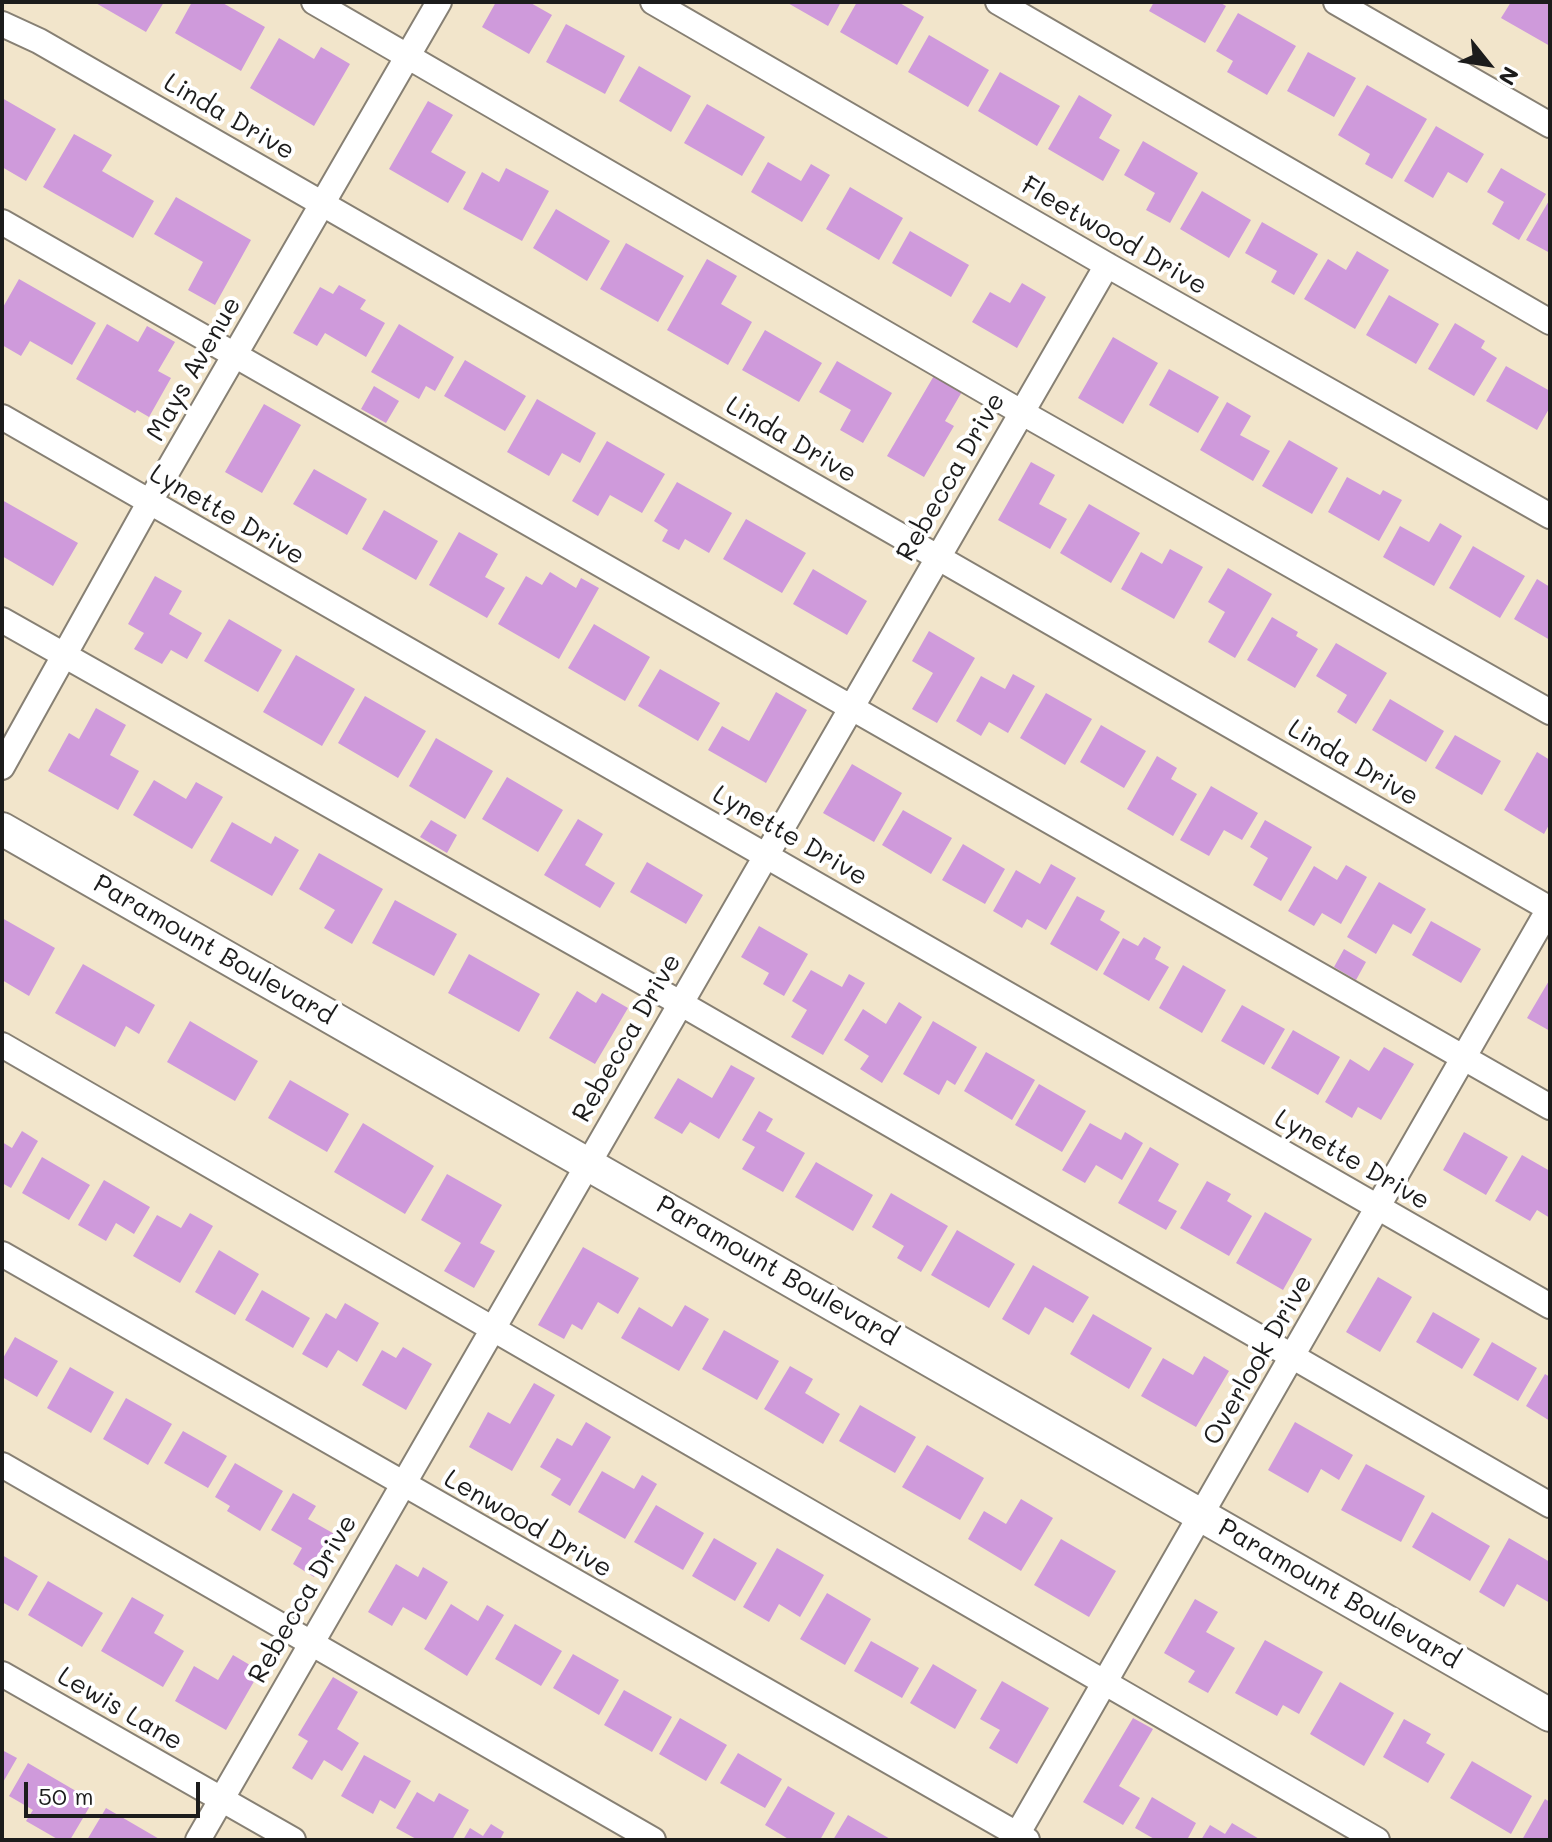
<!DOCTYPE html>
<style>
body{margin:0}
#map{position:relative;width:1552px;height:1842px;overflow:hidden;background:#f2e5cb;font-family:Mali,sans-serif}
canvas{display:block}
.frame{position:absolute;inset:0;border:4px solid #1c1c1c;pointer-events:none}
.north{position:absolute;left:1448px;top:24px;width:80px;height:80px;-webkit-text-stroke:6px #fff;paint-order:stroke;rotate:120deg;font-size:22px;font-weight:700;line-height:32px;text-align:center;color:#1c1c1c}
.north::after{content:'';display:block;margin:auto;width:28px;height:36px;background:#1c1c1c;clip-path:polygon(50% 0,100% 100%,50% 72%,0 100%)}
.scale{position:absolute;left:24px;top:1782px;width:176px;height:36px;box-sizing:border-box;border:4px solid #1c1c1c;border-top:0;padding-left:10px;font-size:24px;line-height:28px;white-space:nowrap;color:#1c1c1c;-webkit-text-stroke:6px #fff;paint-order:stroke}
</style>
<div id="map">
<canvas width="1552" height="1842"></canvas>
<div class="frame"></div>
<div class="north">N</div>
<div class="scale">50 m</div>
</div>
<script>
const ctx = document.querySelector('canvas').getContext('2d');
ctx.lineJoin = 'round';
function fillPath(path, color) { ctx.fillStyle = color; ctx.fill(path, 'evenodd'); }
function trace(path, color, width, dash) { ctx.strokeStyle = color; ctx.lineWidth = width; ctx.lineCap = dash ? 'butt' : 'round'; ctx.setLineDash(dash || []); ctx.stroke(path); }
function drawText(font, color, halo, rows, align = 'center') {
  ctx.font = font + ' Mali,sans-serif'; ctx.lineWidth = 8; ctx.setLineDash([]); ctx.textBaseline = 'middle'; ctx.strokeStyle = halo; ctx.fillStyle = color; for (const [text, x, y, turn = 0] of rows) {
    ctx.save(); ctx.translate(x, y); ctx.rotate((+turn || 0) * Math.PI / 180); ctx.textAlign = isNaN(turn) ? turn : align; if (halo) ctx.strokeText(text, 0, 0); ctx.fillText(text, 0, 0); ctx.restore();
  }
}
fillPath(new Path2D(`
 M94,2H164L146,32Z
 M192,2H221L265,27L241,71L175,33Z
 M496,2H529L552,15L529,54L482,27Z
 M786,2H841L828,26Z
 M857,2H898L924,17L897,65L840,32Z
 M1154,2H1219L1226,6L1205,43L1149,11Z
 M1511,2H1550V46L1501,18Z
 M1238,13L1296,46L1267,95L1227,72L1233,61L1216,51Z
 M566,24L625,56L605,94L546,62Z
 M929,35L989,70L968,107L908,72Z
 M279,38L314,59L321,47L350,64L314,126L250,88Z
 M1308,52L1356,78L1334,117L1287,91Z
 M639,66L691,96L671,132L619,101Z
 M1000,72L1060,106L1037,146L978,111Z
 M1367,85L1427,119L1392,179L1365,164L1370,154L1338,135Z
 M1079,95L1112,115L1099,138L1120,150L1103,181L1048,149Z
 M2,98L56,129L26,181L2,167Z
 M428,101L453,115L431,152L466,172L448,203L389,169Z
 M707,104L765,137L742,176L684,143Z
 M1436,126L1484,154L1467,183L1448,172L1433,198L1404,181Z
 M74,134L112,155L102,171L154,201L133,238L43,187Z
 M1143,141L1198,173L1170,223L1146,210L1155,193L1124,175Z
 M768,162L801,181L811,164L830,175L802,222L751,192Z
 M506,168L549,191L522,241L463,209L482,172L499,182Z
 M1501,168L1546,194L1519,240L1492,224L1504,202L1487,192Z
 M850,187L903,218L879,260L826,229Z
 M1202,191L1251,220L1229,258L1180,229Z
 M176,197L251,240L215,305L188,290L203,262L154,234Z
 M1550,199V253L1526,240Z
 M556,209L610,241L587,281L533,248Z
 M1262,222L1318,254L1294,295L1271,282L1277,271L1245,253Z
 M910,231L969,265L951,297L892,263Z
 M626,243L684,276L658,322L600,289Z
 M1357,251L1389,270L1355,329L1304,299L1328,259L1346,270Z
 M707,259L737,276L721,304L752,322L728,365L667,330Z
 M19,279L96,323L72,365L30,341L21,356L2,345V309Z
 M1022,283L1046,297L1017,348L972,322L990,292L1010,303Z
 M339,285L366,300L360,309L385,323L366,357L325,333L317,346L293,333L320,287L333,294Z
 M1389,295L1439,324L1416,364L1366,335Z
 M1455,323L1485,341L1481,348L1497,358L1474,396L1428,369Z
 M107,324L138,342L147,326L175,342L158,371L171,378L149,417L137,410L135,413L76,379Z
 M399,324L454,357L435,391L426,386L419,399L371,372Z
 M765,330L822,363L799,402L742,370Z
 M1113,337L1158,363L1123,424L1078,398Z
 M465,360L526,396L505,431L444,396Z
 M837,361L892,393L863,443L840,430L851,410L819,392Z
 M1506,366L1550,391V407L1537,430L1486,401Z
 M1169,369L1219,397L1198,433L1149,405Z
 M935,374L963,390L945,421L954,426L924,477L887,456Z
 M374,386L399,401L386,423L361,409Z
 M537,399L596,433L580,463L562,453L549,476L507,452Z
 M1227,402L1251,416L1240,435L1270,451L1253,481L1200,450Z
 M264,404L301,425L262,493L225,472Z
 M1289,440L1338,468L1312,514L1262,486Z
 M607,441L665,474L642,513L610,495L598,516L572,501Z
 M1031,462L1055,475L1039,504L1067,519L1050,549L998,520Z
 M314,469L367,499L347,535L293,504Z
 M1347,477L1380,495L1383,490L1402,500L1379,541L1328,512Z
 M677,482L732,513L709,553L685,539L679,550L662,541L668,530L654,521Z
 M2,500L78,543L53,586L2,556Z
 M1089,504L1140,533L1111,583L1060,553Z
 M384,510L438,541L416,580L362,549Z
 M746,519L806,553L782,593L723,559Z
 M1440,523L1462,536L1434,586L1383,557L1400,526L1429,542Z
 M459,532L498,554L485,577L505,588L487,618L429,585Z
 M1473,546L1525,576L1500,618L1449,588Z
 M1170,549L1203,567L1174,619L1121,589L1141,552L1162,564Z
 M1228,568L1272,594L1235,658L1208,642L1225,612L1208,602Z
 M813,569L867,601L847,635L793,604Z
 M550,572L576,588L581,578L599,588L559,659L498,624L526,576L542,585Z
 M155,576L182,591L169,614L202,633L187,659L171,650L162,664L134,649L144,633L128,624Z
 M1537,579L1550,587V640L1514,619Z
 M1272,617L1298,632L1296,636L1318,649L1295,688L1247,660Z
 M229,619L282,650L258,692L204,661Z
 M594,624L650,657L625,701L568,668Z
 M929,631L975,658L937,723L912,709L933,673L912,661Z
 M1336,643L1387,673L1356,724L1337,712L1347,695L1316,676Z
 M296,655L355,689L322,746L263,712Z
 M660,669L720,703L698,741L638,706Z
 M1013,674L1035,686L1008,733L989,722L981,736L956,721L981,676L1005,689Z
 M776,692L807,710L766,783L708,750L722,726L749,741Z
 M1046,693L1092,719L1065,765L1020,738Z
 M365,696L426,731L398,778L338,743Z
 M1390,699L1444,731L1426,762L1372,730Z
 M96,708L126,725L110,755L139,771L118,810L48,771L69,733L79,739Z
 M1101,725L1146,751L1124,788L1080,762Z
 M1455,735L1501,761L1482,795L1435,768Z
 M436,738L493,771L465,819L409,786Z
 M1537,752L1550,760V823L1544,834L1504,810Z
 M1157,756L1177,768L1171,779L1197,794L1173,836L1127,809Z
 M852,764L902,793L874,842L823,813Z
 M507,777L563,810L538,852L482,819Z
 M154,780L186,799L196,782L223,797L192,849L133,815Z
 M1211,786L1258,813L1242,840L1224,830L1209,856L1180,840Z
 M903,810L952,838L931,874L882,845Z
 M578,819L603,834L585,865L615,883L600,908L544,875Z
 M431,820L457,835L447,853L420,837Z
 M1265,820L1312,847L1281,901L1253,885L1268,858L1250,847Z
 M232,822L271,844L275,836L299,850L272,896L210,861Z
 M963,844L1005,869L985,904L942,880Z
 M319,853L383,889L352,944L324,928L335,910L299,889Z
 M647,862L703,895L686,924L630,892Z
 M1051,864L1076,878L1046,930L1027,919L1022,928L993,911L1016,870L1040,884Z
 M1346,865L1367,877L1341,924L1322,913L1314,926L1288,911L1314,866L1337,880Z
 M1379,882L1426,909L1411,934L1393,924L1376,954L1347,937Z
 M1077,896L1105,911L1100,920L1120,932L1097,971L1050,944Z
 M395,900L457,934L434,976L372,943Z
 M2,918L55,948L29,996L2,980Z
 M1431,921L1481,949L1461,983L1412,955Z
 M759,926L808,954L784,996L763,984L769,973L741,957Z
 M1144,937L1161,947L1155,959L1169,967L1149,1001L1103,974L1123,938L1138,946Z
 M1344,949L1366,962L1356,980L1334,967Z
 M469,954L540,994L519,1032L448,993Z
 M83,964L155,1005L139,1034L126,1026L115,1047L55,1013Z
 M1183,965L1226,990L1202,1033L1159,1008Z
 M811,970L842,987L849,974L865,983L823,1055L791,1037L807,1010L792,1001Z
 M1550,979V1031L1527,1018Z
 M577,991L596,1003L602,993L628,1008L595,1064L549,1038Z
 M899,1002L922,1017L882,1083L860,1069L869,1056L844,1040L863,1009L886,1024Z
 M1242,1005L1285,1029L1264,1065L1221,1041Z
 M190,1021L258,1061L235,1101L167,1062Z
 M933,1021L977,1047L955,1085L947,1080L939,1095L903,1074Z
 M1293,1030L1340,1057L1318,1095L1271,1068Z
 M1384,1047L1414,1064L1381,1120L1358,1107L1352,1118L1325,1102L1350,1059L1369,1071Z
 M986,1052L1035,1080L1012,1120L964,1091Z
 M731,1065L755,1078L719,1139L690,1122L682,1134L654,1118L678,1078L712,1098Z
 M290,1080L349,1114L327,1152L268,1118Z
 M1039,1084L1086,1111L1062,1152L1015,1125Z
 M759,1111L773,1119L766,1131L805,1153L783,1192L742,1169L755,1147L742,1140Z
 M363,1123L434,1166L405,1214L334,1172Z
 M1090,1123L1121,1140L1125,1132L1143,1143L1122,1180L1096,1165L1085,1183L1062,1170Z
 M22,1131L38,1141L11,1188L2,1183V1142L12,1148Z
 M1464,1132L1508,1157L1486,1195L1443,1170Z
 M1150,1147L1179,1164L1158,1201L1177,1211L1166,1230L1118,1203Z
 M1522,1155L1550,1171V1218L1537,1210L1530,1221L1495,1201Z
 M42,1157L90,1185L69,1220L22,1193Z
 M816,1162L873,1195L853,1231L795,1197Z
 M447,1174L502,1205L480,1243L495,1251L474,1288L444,1271L461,1243L421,1220Z
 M104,1180L150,1207L134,1234L116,1223L106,1241L78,1225Z
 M1207,1181L1231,1194L1227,1201L1252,1216L1229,1256L1180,1228Z
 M891,1193L948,1226L921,1272L897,1258L904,1246L872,1227Z
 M1265,1212L1312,1239L1283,1290L1236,1263Z
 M190,1213L213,1226L180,1283L133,1256L157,1215L181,1228Z
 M957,1230L1015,1264L989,1308L931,1275Z
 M583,1247L639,1278L618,1314L598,1302L582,1330L572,1324L564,1339L538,1325Z
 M219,1250L259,1274L235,1315L195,1292Z
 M1033,1265L1089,1297L1073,1323L1045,1307L1029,1335L1002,1319Z
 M1378,1277L1412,1297L1380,1352L1346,1332Z
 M262,1290L310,1318L293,1348L245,1320Z
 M345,1303L379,1323L357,1362L338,1350L327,1368L302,1354L326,1313L336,1319Z
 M685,1305L709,1319L679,1371L621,1338L639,1307L672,1327Z
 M1433,1312L1480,1339L1462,1369L1416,1342Z
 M1093,1314L1152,1348L1129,1389L1070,1354Z
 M724,1330L779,1361L757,1400L702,1369Z
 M15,1337L58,1361L37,1397L2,1377V1360Z
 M1492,1342L1537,1368L1518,1401L1473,1375Z
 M403,1347L432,1364L406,1410L362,1385L382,1350L396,1358Z
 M1204,1356L1229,1371L1196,1427L1141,1396L1163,1358L1193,1375Z
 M790,1366L813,1379L805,1393L840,1414L823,1444L764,1409Z
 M70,1367L114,1392L91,1433L47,1408Z
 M1545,1374L1550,1377V1421L1526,1406Z
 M534,1383L555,1395L512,1471L469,1447L488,1412L510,1424Z
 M126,1398L172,1424L148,1465L103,1439Z
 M860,1405L916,1437L895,1473L839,1441Z
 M586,1422L611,1437L570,1506L551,1495L561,1479L540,1467L557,1438L572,1446Z
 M1295,1422L1353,1455L1339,1480L1321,1469L1308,1493L1268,1470Z
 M183,1431L227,1456L208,1488L164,1463Z
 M927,1445L984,1478L960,1520L902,1487Z
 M235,1463L283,1491L260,1531L227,1511L230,1506L215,1497Z
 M1366,1464L1425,1496L1401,1542L1341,1510Z
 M602,1471L634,1489L642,1475L657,1484L625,1539L578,1512Z
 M293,1493L316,1506L308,1519L338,1536L314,1577L293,1564L302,1548L271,1530Z
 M1021,1499L1053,1518L1021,1571L968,1539L984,1511L1006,1524Z
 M656,1505L704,1533L683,1570L634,1542Z
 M1432,1512L1490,1546L1470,1581L1412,1547Z
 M714,1538L757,1563L735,1601L692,1576Z
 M1509,1538L1550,1562V1603L1517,1584L1504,1607L1479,1592Z
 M1061,1539L1116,1571L1089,1617L1034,1585Z
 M777,1548L824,1575L800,1617L779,1604L769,1622L743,1607Z
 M2,1555L38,1576L18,1611L2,1602Z
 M396,1564L418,1577L423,1567L448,1582L426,1620L403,1607L392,1626L368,1612Z
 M48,1581L103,1613L82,1647L28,1615Z
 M827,1593L871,1619L845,1665L800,1639Z
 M132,1597L164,1615L154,1633L184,1651L163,1687L101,1651Z
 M1195,1599L1218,1612L1206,1632L1235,1648L1208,1693L1188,1682L1195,1671L1164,1653Z
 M451,1604L478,1621L487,1605L504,1615L467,1676L424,1649Z
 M515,1624L562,1651L541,1686L495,1659Z
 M1265,1640L1323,1672L1299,1714L1283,1705L1277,1716L1235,1693Z
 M871,1641L919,1668L902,1698L854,1671Z
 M573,1654L619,1680L599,1715L553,1688Z
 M233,1655L260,1671L226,1730L175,1701L194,1666L218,1680Z
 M933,1664L977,1690L955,1729L910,1703Z
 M333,1677L358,1692L337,1729L359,1743L342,1771L324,1760L312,1780L292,1768L308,1741L298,1735Z
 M1002,1681L1049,1708L1017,1764L989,1748L1000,1730L980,1719Z
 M1340,1682L1394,1713L1364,1766L1310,1734Z
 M624,1690L672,1717L652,1752L604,1725Z
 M680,1718L727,1745L706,1781L659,1754Z
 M1133,1718L1153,1729L1119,1786L1140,1798L1123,1825L1083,1802Z
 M1404,1719L1431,1734L1426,1743L1445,1754L1428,1783L1383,1757Z
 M2,1750L17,1758L2,1784Z
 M738,1753L782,1779L765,1808L720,1783Z
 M364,1755L411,1781L395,1809L380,1800L373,1814L341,1796Z
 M1472,1761L1532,1796L1511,1834L1450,1798Z
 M28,1763L93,1801L70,1840H59L26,1821L33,1810L9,1796Z
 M788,1786L835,1813L820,1840H790L765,1825Z
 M417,1792L434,1802L439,1793L469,1810L452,1840H418L396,1828Z
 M1152,1797L1196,1823L1187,1840H1156L1135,1828Z
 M1545,1799L1550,1802V1840H1522Z
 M106,1808L161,1840H87Z
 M848,1815L892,1840H833Z
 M1232,1823L1261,1840H1201L1210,1825L1225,1834Z
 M491,1824L504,1832L500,1840H463L470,1828L483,1836Z`), '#cf9adb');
const minor = new Path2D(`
 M314,2L1021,412L1550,712
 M653,2L1107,265L1550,516
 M998,2L1550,322
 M1336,2L1550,125
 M2,24L39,41L1550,909
 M2,222L1550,1107
 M2,417L1550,1306
 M2,620L680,1003L1550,1505
 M2,767L149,503L439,2
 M2,1045L1377,1840
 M2,1254L1027,1840
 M2,1465L653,1840
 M2,1674L293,1840
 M198,1840L1107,265
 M1014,1840L1550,907`);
const major = new Path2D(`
 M2,829L1550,1715`);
trace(minor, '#878074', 28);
trace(major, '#878074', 36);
trace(minor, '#fff', 24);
trace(major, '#fff', 32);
drawText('26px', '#1c1c1c', '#fff', [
 ["Linda Drive",229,117,30],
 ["Fleetwood Drive",1114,236,30],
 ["Mays Avenue",194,369,-60],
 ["Linda Drive",791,440,30],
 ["Rebecca Drive",951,477,-60],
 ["Lynette Drive",227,515,30],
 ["Linda Drive",1353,763,30],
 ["Lynette Drive",790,836,30],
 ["Paramount Boulevard",214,950,30],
 ["Rebecca Drive",627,1038,-60],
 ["Lynette Drive",1352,1160,30],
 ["Paramount Boulevard",777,1271,30],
 ["Overlook Drive",1258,1360,-60],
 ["Lenwood Drive",528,1524,30],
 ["Paramount Boulevard",1339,1594,30],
 ["Rebecca Drive",303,1599,-60],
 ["Lewis Lane",120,1709,30]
]);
</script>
